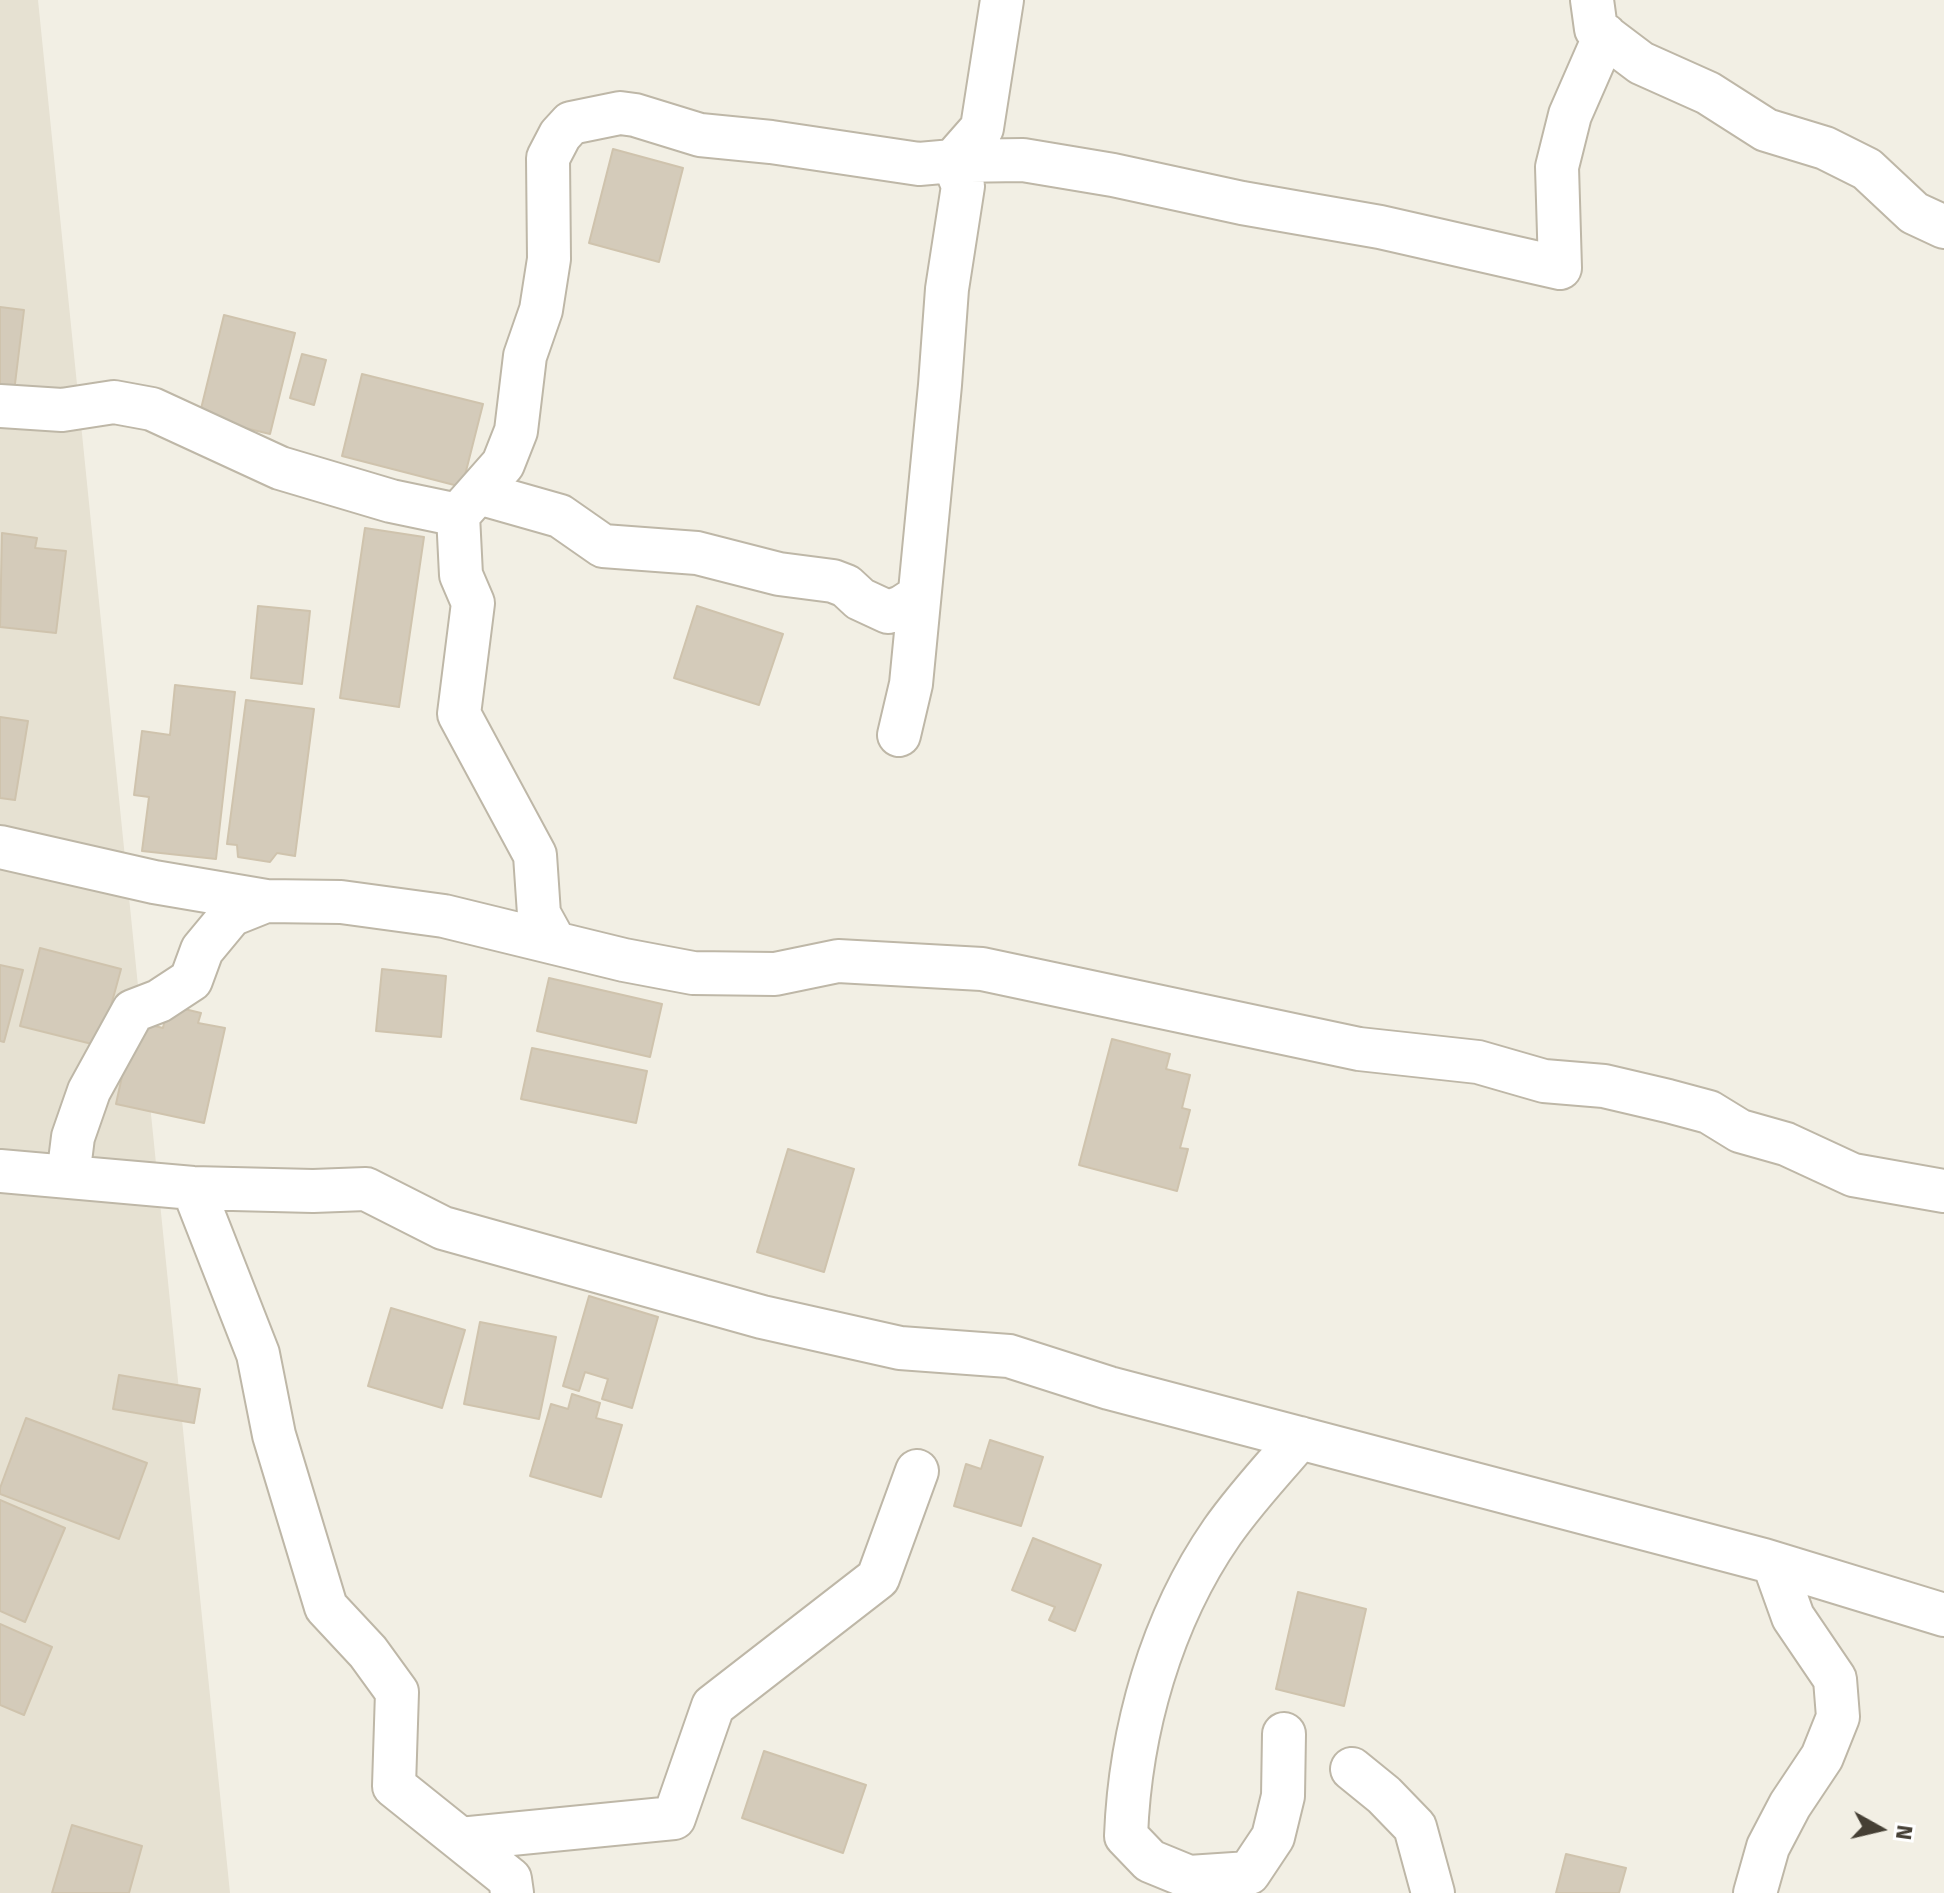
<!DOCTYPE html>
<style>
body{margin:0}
#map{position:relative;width:1944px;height:1893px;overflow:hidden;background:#f2efe4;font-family:"Fira Sans",sans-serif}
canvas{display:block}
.north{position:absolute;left:1840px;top:1789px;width:80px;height:80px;-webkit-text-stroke:6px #fff;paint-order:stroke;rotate:98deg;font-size:22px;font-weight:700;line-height:32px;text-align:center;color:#453f34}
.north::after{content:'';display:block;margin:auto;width:28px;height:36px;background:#453f34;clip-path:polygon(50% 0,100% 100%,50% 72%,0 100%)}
</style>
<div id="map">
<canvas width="1944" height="1893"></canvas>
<div class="north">N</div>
</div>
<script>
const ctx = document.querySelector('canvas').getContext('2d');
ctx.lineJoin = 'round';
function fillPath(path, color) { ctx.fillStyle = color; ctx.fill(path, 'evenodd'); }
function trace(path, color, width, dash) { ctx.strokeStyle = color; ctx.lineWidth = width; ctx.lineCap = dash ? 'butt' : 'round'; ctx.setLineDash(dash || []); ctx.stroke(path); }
fillPath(new Path2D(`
 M0,0H38L230,1893H0Z`), '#e6e1d2');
const building = new Path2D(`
 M613,149L683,168L659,262L589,243Z
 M0,307L24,310L14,392L0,390Z
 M224,315L295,333L270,434L199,417Z
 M302,354L326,360L314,405L290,398Z
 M362,374L483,404L462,487L342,456Z
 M365,528L424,537L399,707L340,698Z
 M2,533L37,538L35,548L66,551L56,633L0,627Z
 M258,606L310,611L302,684L251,678Z
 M697,606L783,634L759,705L674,678Z
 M175,685L235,692L216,859L142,851L149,797L134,795L142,731L170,735Z
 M246,700L314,709L295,856L277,853L270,862L238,857L237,845L227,844Z
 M0,717L28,721L15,800L0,798Z
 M40,948L121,969L100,1046L20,1026Z
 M0,965L23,970L4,1042L0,1041Z
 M382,969L446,976L441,1037L376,1031Z
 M549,978L662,1004L650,1057L537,1031Z
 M168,1005L201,1013L198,1023L225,1028L204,1123L116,1104L134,1021L163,1028Z
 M1112,1039L1170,1054L1166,1069L1190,1075L1182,1108L1190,1110L1180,1148L1188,1149L1177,1191L1079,1165Z
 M532,1048L647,1071L636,1123L521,1099Z
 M788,1149L854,1169L824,1272L757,1252Z
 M589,1296L658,1317L632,1408L602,1399L608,1379L585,1372L579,1391L563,1386Z
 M391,1308L465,1330L442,1408L368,1386Z
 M480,1322L556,1337L539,1419L464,1404Z
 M119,1375L200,1389L194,1423L113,1409Z
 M572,1394L600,1403L596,1418L622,1425L601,1497L530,1476L551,1404L568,1409Z
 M26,1418L147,1463L119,1539L0,1494V1488Z
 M990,1440L1043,1457L1021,1526L954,1506L966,1464L981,1469Z
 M0,1500L65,1528L25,1622L0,1611Z
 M1033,1538L1101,1565L1075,1631L1049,1620L1055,1607L1012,1590Z
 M1298,1592L1366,1609L1344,1706L1276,1689Z
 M0,1624L52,1647L24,1715L0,1705Z
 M764,1751L866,1785L843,1853L742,1818Z
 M72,1825L142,1846L129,1893H52Z
 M1566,1854L1626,1868L1619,1893H1556Z`);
fillPath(building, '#d4cbba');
trace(building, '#cfc3ad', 2);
const minor = new Path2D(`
 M1592,0L1596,29L1641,63L1708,93L1766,130L1825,148L1867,169L1914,213L1944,227
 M0,406L62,410L114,402L152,409L280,468L391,501L458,515
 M479,493L560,516L603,546L697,553L779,574L833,581L846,586L860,599L888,612L902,607L919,596
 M899,735L911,684L940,385L947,289L963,186L953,161L1023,160L1113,175L1242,203L1380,227L1560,268L1557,167L1570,115L1605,35
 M0,847L154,882L266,901
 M555,943L539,914L535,855L459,714L473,603L461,575L458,515L503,464L516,431L525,356L541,310L549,259L548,158L560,135L571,123L620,113L635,115L700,135L771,142L919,164L953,161L982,128L1002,0
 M0,1171L193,1188L313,1191L366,1189L443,1228L762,1317L900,1348L1009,1356L1109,1388L1764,1560L1944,1615
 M68,1177L73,1137L89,1091L133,1011L159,1001L191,980L202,950L231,915L266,901L341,902L444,916L624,960L693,973L775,974L838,961L982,969L1359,1049L1478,1062L1544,1081L1604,1086L1668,1101L1709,1112L1740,1131L1786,1144L1853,1175L1944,1191
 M193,1188L258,1354L274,1435L326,1607L368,1652L397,1692L394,1786L510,1879L512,1893
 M1284,1734L1283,1796L1273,1837L1249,1873L1189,1877L1150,1861L1126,1836C1130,1731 1161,1620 1222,1532C1245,1499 1273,1469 1300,1438
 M1352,1769L1384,1795L1415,1827L1433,1893
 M460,1839L674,1818L713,1706L878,1578L917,1471
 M1755,1893L1768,1847L1790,1805L1822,1757L1838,1717L1835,1679L1793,1617L1774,1564`);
trace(minor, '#beb7a7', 46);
trace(minor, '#fff', 42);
</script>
